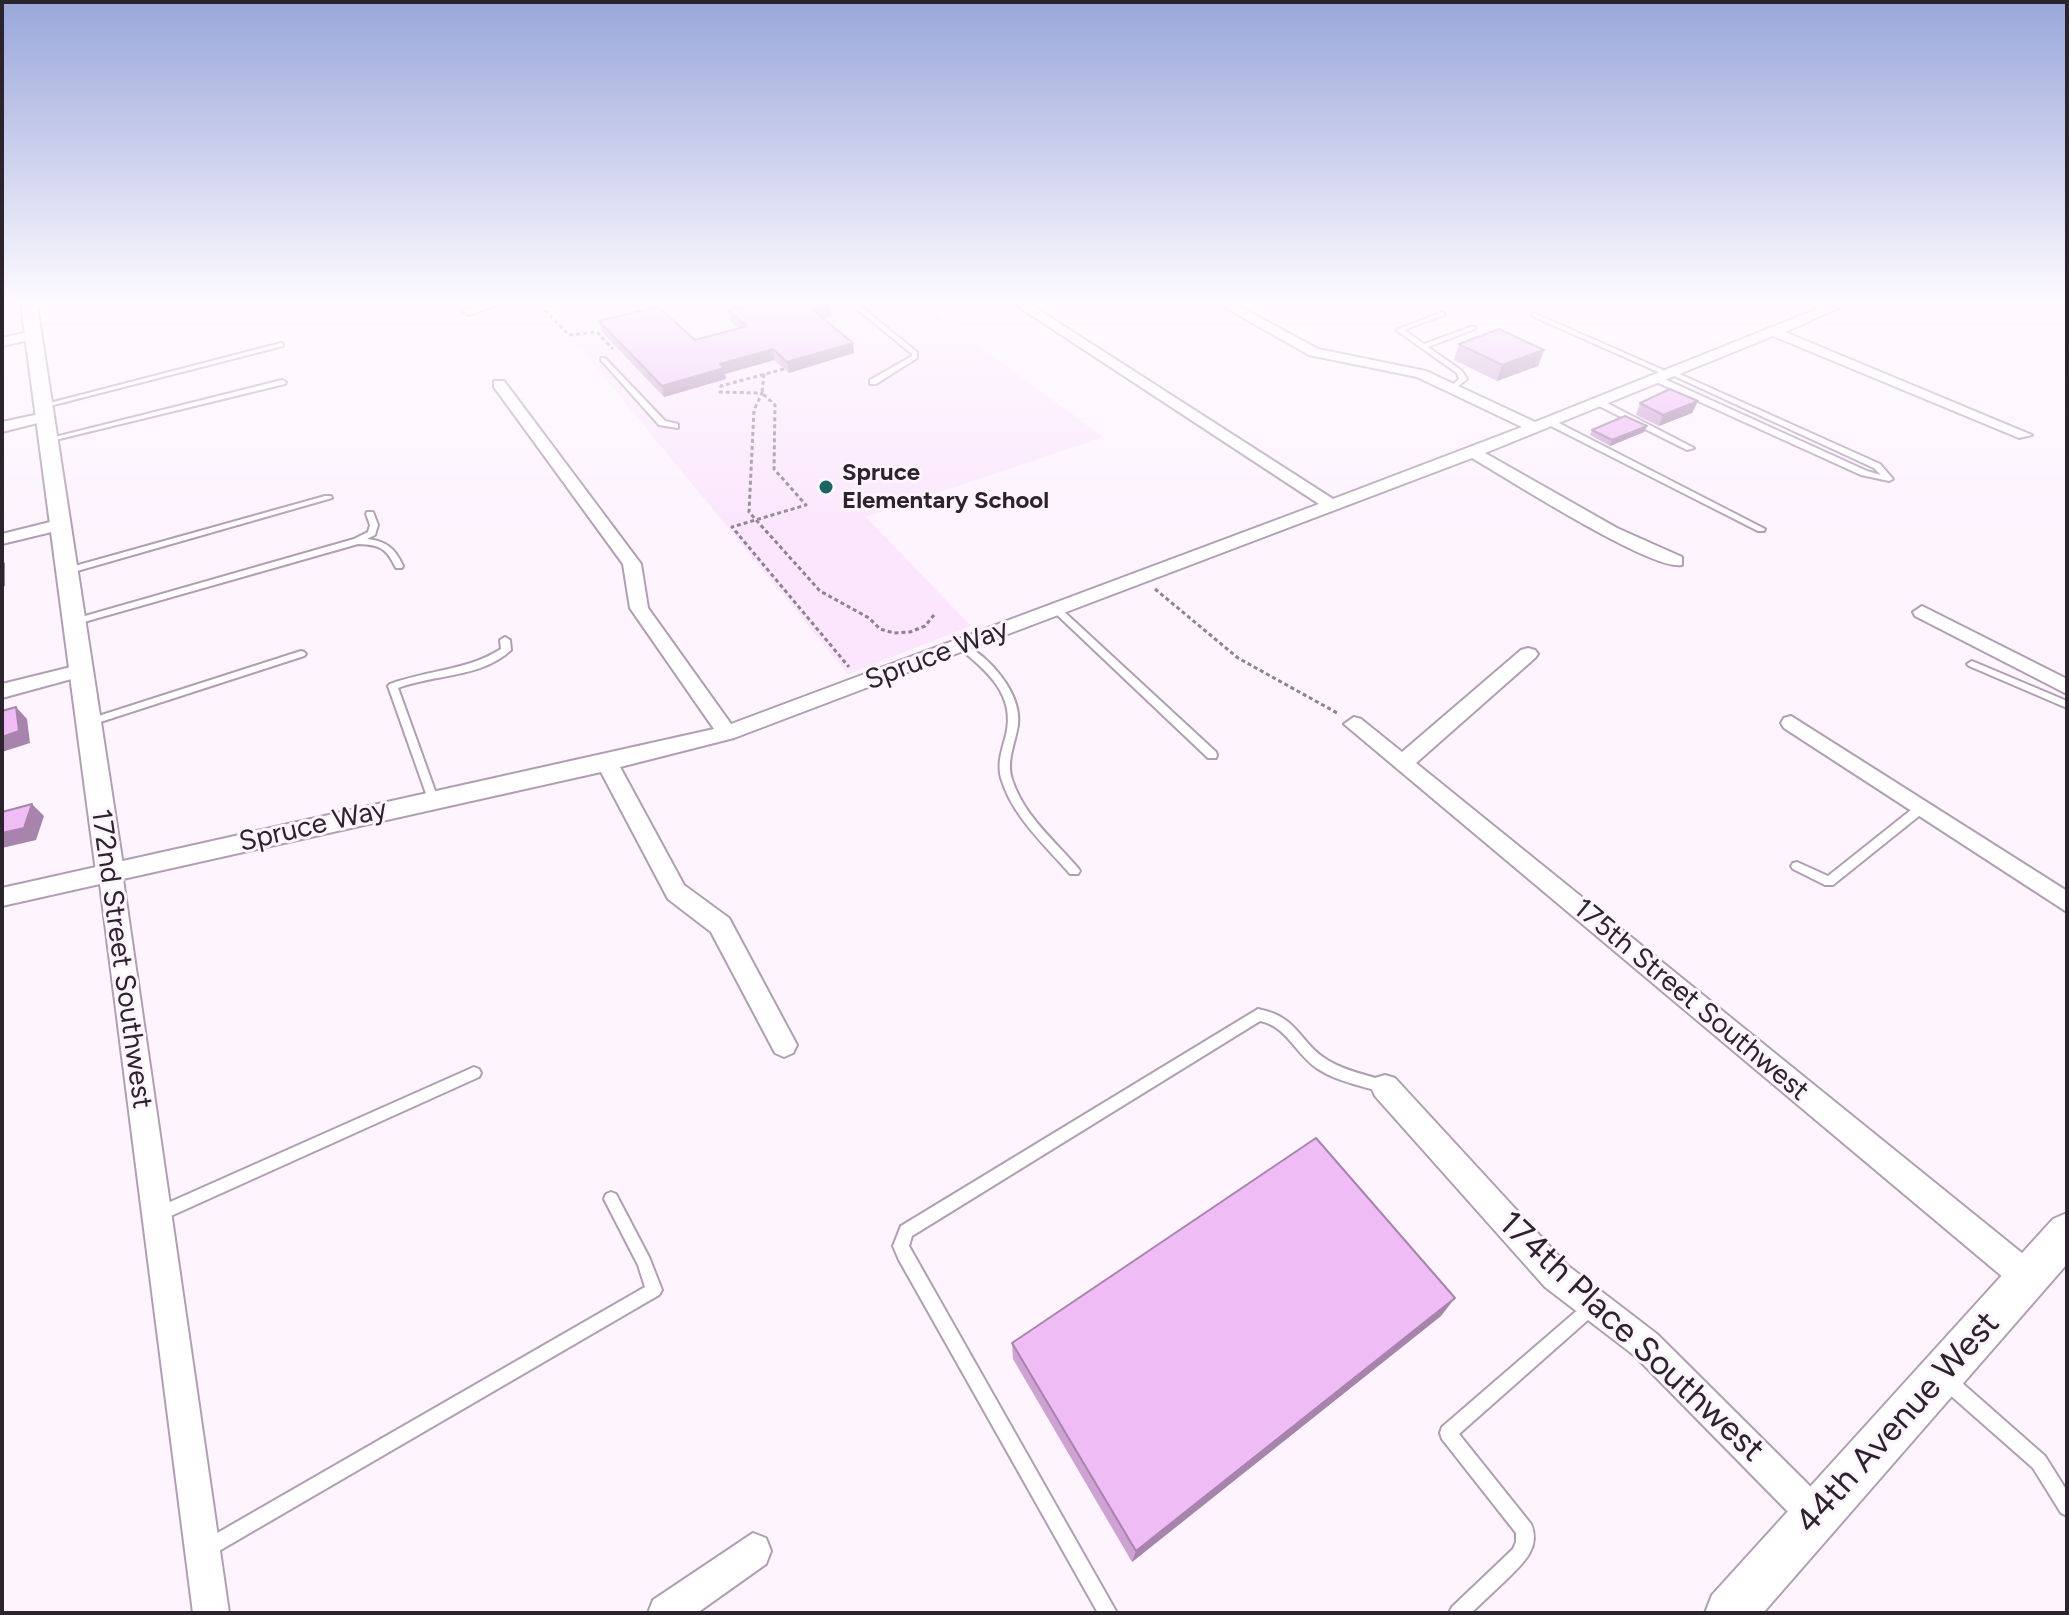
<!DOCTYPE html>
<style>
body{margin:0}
#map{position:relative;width:2069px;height:1615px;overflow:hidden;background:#fdf4fe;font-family:Figtree,sans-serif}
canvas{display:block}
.frame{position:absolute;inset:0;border:4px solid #2c242c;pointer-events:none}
</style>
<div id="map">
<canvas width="2069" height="1615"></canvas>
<div class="frame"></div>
</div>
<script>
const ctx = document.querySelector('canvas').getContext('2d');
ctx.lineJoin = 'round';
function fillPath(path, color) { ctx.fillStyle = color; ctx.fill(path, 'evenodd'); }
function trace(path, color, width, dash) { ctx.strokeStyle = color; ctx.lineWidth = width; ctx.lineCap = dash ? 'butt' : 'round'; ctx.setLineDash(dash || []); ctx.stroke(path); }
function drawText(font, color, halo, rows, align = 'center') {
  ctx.font = font + ' Figtree,sans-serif'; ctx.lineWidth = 6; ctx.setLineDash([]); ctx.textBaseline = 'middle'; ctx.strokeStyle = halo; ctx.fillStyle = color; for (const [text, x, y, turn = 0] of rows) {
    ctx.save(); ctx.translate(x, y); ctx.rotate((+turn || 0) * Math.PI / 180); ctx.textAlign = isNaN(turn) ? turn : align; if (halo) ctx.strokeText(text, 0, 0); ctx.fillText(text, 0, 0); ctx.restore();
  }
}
fillPath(new Path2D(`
 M650,305H923L1103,437L866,517L971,626L848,674L563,327Z`), '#fbe6fd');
const service = new Path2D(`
 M852,305H859L917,352V358L876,384H870V380L912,356V354Z
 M1442,312L1445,314L1444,315L1404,330L1424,344L1471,327H1475V329L1428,347L1462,371L1467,379L1452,391L1448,389L1459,379L1457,373L1396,330Z
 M1532,314H1536L1670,373L1675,372L1880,464L1893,479L1889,481L1861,475L1654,381V377H1660L1867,471L1881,475L1874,468L1672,375L1667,376L1532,316Z
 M281,343L283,344V346L42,408L38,406Z
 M601,358H605L665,421L678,424V428L659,425L601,360Z
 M282,380L286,382L285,384L47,442L43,440Z
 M1595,400H1601L1694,448L1687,450L1595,404Z
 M1545,419H1551L1765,529L1764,531H1758L1545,423Z
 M325,496H331L332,498L70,573L67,574L63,571L64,569Z
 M367,512H373L378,525L375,535L367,539C386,541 395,548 403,566L402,568H396C386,548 381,545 358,544L77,624H71L69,622L71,620L354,539L368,532L370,525L366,514Z
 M1056,606L1059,607L1216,752L1217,755L1216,758H1208L1053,611L1051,609Z
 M505,637L510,640L511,650C481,678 435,674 398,688L438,799L433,803L429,802L388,686L390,684C427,670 467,671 501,649L500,640Z
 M962,643C989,656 1022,693 1018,725C1015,744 1006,761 1012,779C1023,815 1055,841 1078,868L1080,871L1078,874H1070C1045,845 1012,816 1001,778C997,763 1002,750 1006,735C1016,695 987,671 959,648L957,646Z
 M301,651L304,652L306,654L304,656L91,725H83L82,723L83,721Z
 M1972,661L2067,701V708L1969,666L1967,664Z
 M1920,805L1924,806L1926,809L1924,812L1833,885H1825L1793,869L1791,866L1793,863L1797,862L1828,876L1916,806Z
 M1258,1009C1300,1017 1298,1043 1329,1061C1347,1072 1370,1075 1390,1083L1392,1087L1390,1091L1385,1093C1363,1086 1338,1082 1318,1069C1296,1055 1287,1026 1260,1021L912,1236L909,1246L1117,1613H1098L899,1260L893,1246L901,1226Z
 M474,1067L479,1069L481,1073L479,1077L162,1220L157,1222L152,1220L150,1215L152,1210Z
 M611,1192L616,1194L649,1257L662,1290L659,1295L212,1555L206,1558L200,1555L197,1549L200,1543L645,1287L638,1265L604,1199L606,1194Z
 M1593,1298L1598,1301L1601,1306L1598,1311L1459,1434L1531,1524C1542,1549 1520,1566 1504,1582C1493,1592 1482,1603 1471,1613H1449L1452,1607L1513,1549L1516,1542V1533L1442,1439L1440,1433L1442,1427L1588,1301Z
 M1947,1373L1953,1375L2045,1456L2067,1491V1516L2061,1513L2033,1468L1941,1387L1939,1381L1941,1375Z`);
const minor = new Path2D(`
 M476,305H498L468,315L462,311Z
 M1016,305H1031L1333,499L1522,427L1417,377L1309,355L1221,305H1237L1318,349L1426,371L1535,422L1827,305H1845L1785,332L2032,435L2019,438L1773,336L1485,453L1617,528L1682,557V565C1653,572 1505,477 1472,458L734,738L620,767L684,885L729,918L797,1045L793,1053L784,1057L775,1053L711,932L668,899L601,772L123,879L229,1613H193L100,884L2,906V888L714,729L630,608L623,564L494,387V381H504L641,564L648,608L731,724L1319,504Z
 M33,331L38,332V338L2,346V338Z
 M44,413L51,417L49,420L2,432V422Z
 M62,519L68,520V528L2,544V534Z
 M1922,606L2067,679V694L1915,616L1913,612Z
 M1528,648L1535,650L1538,654L1535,658L1416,763L2038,1266L2042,1277L2038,1288L2027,1292L2016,1288L1344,724L1354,717L1361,719L1402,752L1521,650Z
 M79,665L86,667L89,671L86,675L2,698V684Z
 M1791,716L2067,891V912L1784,728L1781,723L1784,718Z
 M1385,1075L1395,1078L1567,1265L1657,1334L1827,1503L1832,1515L1827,1527L1815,1532L1803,1527L1635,1356L1545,1287L1375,1096L1371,1087L1375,1078Z
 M753,1533L766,1538L771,1551L766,1564L697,1613H648L653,1600Z`);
const tertiary = new Path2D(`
 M21,305H37L124,872L120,879L110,883L100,879L96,872Z`);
const secondary = new Path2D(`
 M2067,1213V1264L1763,1613H1705L1712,1595L2053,1219Z`);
trace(service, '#b29eb4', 4);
trace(minor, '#b29eb4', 4);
trace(tertiary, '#b29eb4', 4);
trace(secondary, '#b29eb4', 4);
trace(new Path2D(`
 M540,305L569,335L597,332L613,349
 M784,369L721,386L720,392L762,393L754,410L749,512L820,591L869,618L880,629L894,633L910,632L925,626L934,615
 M764,374L762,393L775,405L774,469L806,505L732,527L849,667
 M1155,589L1238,658L1339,714`), '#8c848d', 3, [4, 3]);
fillPath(service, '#fff');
fillPath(minor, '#fff');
fillPath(tertiary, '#fff');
fillPath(secondary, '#fff');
fillPath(new Path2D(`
 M728,310L832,316L823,319L854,353L789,373L774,360L725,374L726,379L664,397L602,332L599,321L695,340L739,328L730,321Z
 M1459,344L1544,350L1538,366L1497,381L1454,360Z
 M1698,401L1692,413L1659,426L1636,415L1640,403Z
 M1647,426L1644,432L1610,446L1590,435L1592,430Z
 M1441,1316L1132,1562L1013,1359L1012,1343Z`), '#cea2d3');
fillPath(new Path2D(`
 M831,305L832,316L815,322L814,311Z
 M853,343L854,353L789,373L787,362Z
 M773,349L774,360L725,374L726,379L664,397L662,386L720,364Z
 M1544,350L1538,366L1497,381L1502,365Z
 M1698,401L1692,413L1659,426L1663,415Z
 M1647,426L1644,432L1610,446L1612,440Z
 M2,560L5,563V586L2,587Z
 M16,707L27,719L30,743L2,752V737Z
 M32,804L44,816L36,840L2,848V833Z
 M1455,1298L1441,1316L1132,1562L1136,1551Z`), '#a784ac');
const building = new Path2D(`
 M747,305H831L814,311L853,343L787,362L773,349L720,364L724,368L662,386L599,321L658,307L695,340L747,326L728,310Z
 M1499,329L1544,350L1502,365L1459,344Z
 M1670,389L1698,401L1663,415L1640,403Z
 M1625,416L1647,426L1612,440L1592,430Z
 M16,707L19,731L2,737V711Z
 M32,804L24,828L2,833V812Z
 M1316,1138L1455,1298L1136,1551L1012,1343Z`);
fillPath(building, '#efbcf5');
trace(building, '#a784ac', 2);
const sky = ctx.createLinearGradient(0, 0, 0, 531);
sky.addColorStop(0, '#98a6da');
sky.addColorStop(0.57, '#fefaff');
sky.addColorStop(1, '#fefaff00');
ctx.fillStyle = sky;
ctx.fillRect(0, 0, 2069, 531);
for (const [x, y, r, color] of [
 [826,487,8,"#196662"]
]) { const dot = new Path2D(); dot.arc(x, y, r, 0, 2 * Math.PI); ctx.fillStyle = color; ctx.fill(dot); trace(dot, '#fdf4fe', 3); }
drawText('bold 24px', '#2c242c', '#fdf4fe', [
 ["Spruce",842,473],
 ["Elementary School",842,501]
], 'left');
drawText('28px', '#2c242c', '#fdf4fe', [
 ["Spruce Way",937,655,-21],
 ["Spruce Way",313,826,-13],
 ["172nd Street Southwest",121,959,82],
 ["175th Street Southwest",1691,1000,40]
]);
drawText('34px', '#2c242c', '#fdf4fe', [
 ["174th Place Southwest",1631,1337,43],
 ["44th Avenue West",1898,1423,-48]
]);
</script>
